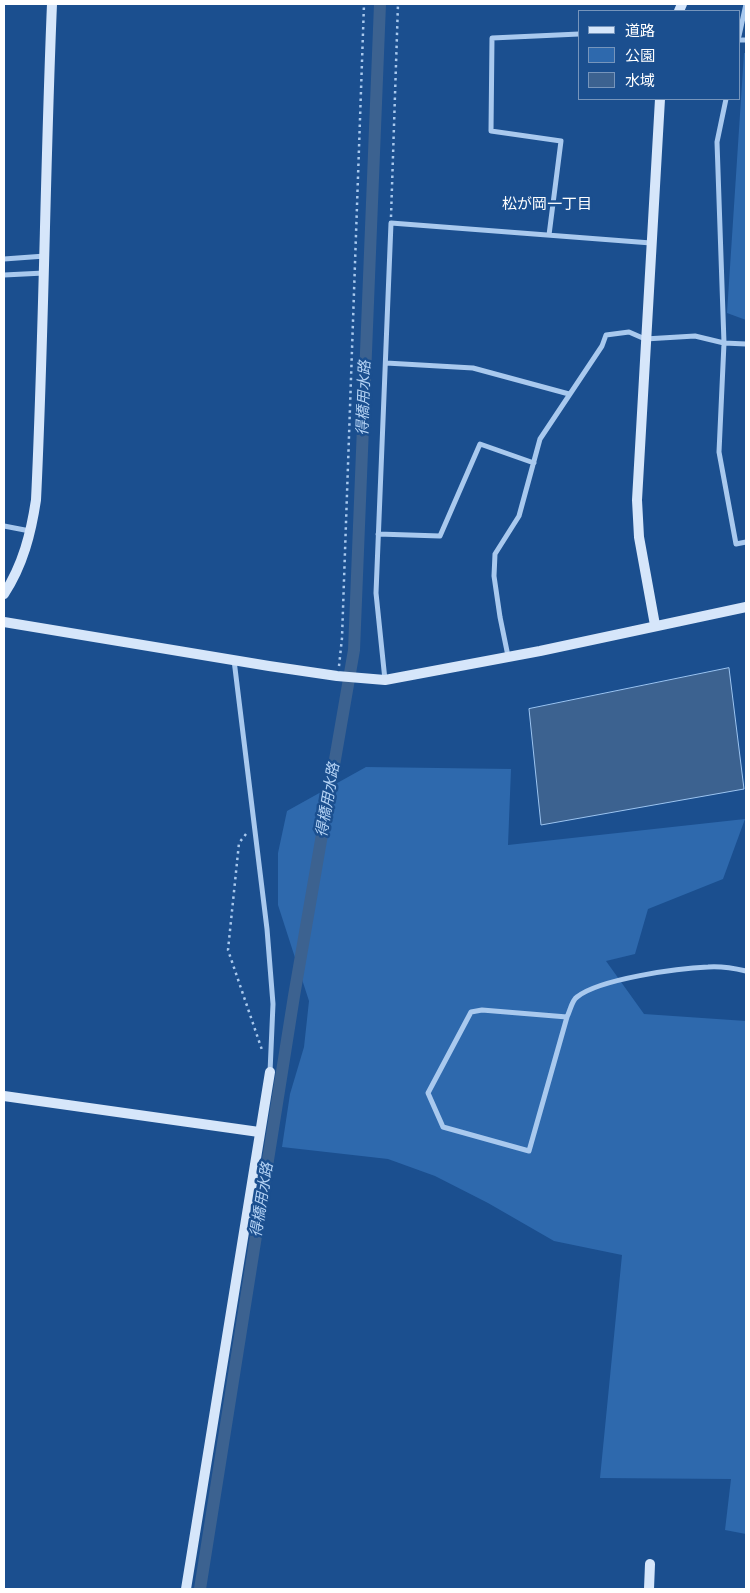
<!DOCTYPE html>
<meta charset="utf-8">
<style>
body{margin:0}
#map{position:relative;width:750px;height:1593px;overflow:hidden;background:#1b4f8f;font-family:Raleway,"Noto Sans JP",sans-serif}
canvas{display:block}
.frame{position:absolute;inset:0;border:5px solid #fff;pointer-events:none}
.legend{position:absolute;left:578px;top:10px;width:162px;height:90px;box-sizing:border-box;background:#1b4f8f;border:1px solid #7695bc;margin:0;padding:6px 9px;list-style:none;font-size:15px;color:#fff}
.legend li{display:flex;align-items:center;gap:10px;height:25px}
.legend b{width:25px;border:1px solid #7695bc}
</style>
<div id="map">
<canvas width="750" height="1593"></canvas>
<div class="frame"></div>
<ul class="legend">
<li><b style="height:6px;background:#d6e6fa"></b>道路</li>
<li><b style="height:14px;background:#2e69ad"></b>公園</li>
<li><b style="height:14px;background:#3c6290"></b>水域</li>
</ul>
</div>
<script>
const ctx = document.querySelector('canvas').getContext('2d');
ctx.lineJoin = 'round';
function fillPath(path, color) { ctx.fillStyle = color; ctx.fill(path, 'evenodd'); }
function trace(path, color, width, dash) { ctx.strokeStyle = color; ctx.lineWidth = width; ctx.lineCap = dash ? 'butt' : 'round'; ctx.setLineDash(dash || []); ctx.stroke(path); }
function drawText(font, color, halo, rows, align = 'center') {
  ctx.font = font + ' Raleway,"Noto Sans JP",sans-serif'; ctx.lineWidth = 5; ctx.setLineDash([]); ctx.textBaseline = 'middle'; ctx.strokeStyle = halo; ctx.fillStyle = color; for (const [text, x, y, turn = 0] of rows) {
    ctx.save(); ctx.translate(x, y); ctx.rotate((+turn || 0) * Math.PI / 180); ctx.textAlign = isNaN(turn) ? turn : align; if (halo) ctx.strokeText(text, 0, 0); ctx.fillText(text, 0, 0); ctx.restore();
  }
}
fillPath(new Path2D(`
 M744,53H746V320L727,313Z
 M366,767L511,769L508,845L745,819L723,879L648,909L635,954L606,961L644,1014L746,1021V1534L725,1530L731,1479L600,1478L622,1255L554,1241L488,1203L435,1176L388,1159L282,1147L290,1094L304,1047L309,1001L278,905V853L287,811Z`), '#2e69ad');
const water = new Path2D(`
 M729,668L744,789L541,825L529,709Z`);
fillPath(water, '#3c6290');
trace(water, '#9cc4f0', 1);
trace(new Path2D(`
 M200,1589L294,996L354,650L380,4`), '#3c6290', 12);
trace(new Path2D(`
 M391,217L398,4
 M339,666L342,638L364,4
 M246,834L239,843L228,950L262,1050`), '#a9c9ee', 2.5, [2.5, 4]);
trace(new Path2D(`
 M739,36L746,4
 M739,40H746
 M726,99L717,142L724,343L719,452L736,544L746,542
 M549,235L561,141L491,131L492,38L579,34
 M4,259L45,256
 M4,275L44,273
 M386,363L473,368L569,394
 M4,526L30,531
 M378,534L440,536L480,444L534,463
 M508,656L500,617L494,576L495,554L519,516L540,439L602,346L606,335L629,332L645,339L695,336L724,343L746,344
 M234,660L267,929L273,1004L270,1072
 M385,680L376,593L391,223L651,243
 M482,1010L567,1017L529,1151L443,1127L428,1093L471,1012Z
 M567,1017C570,1011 572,1000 577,997C599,979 679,968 708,967C721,966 733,968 746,971`), '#a9c9ee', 5);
trace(new Path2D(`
 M679,11L682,4
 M4,594C23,565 31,533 36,500C44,334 45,169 52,4
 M4,622L269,666L337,676L385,680L540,651L746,607
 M655,625L639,537L637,500L660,99
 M4,1096L259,1132
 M186,1589L270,1072
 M649,1589L650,1564`), '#d6e6fa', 10);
drawText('15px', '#fff', '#1b4f8f', [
 ["松が岡一丁目",547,204]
]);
drawText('italic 15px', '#b5d3f5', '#1b4f8f', [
 ["得橋用水路",364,398,-88],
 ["得橋用水路",328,800,-80],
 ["得橋用水路",262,1200,-81]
]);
</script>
